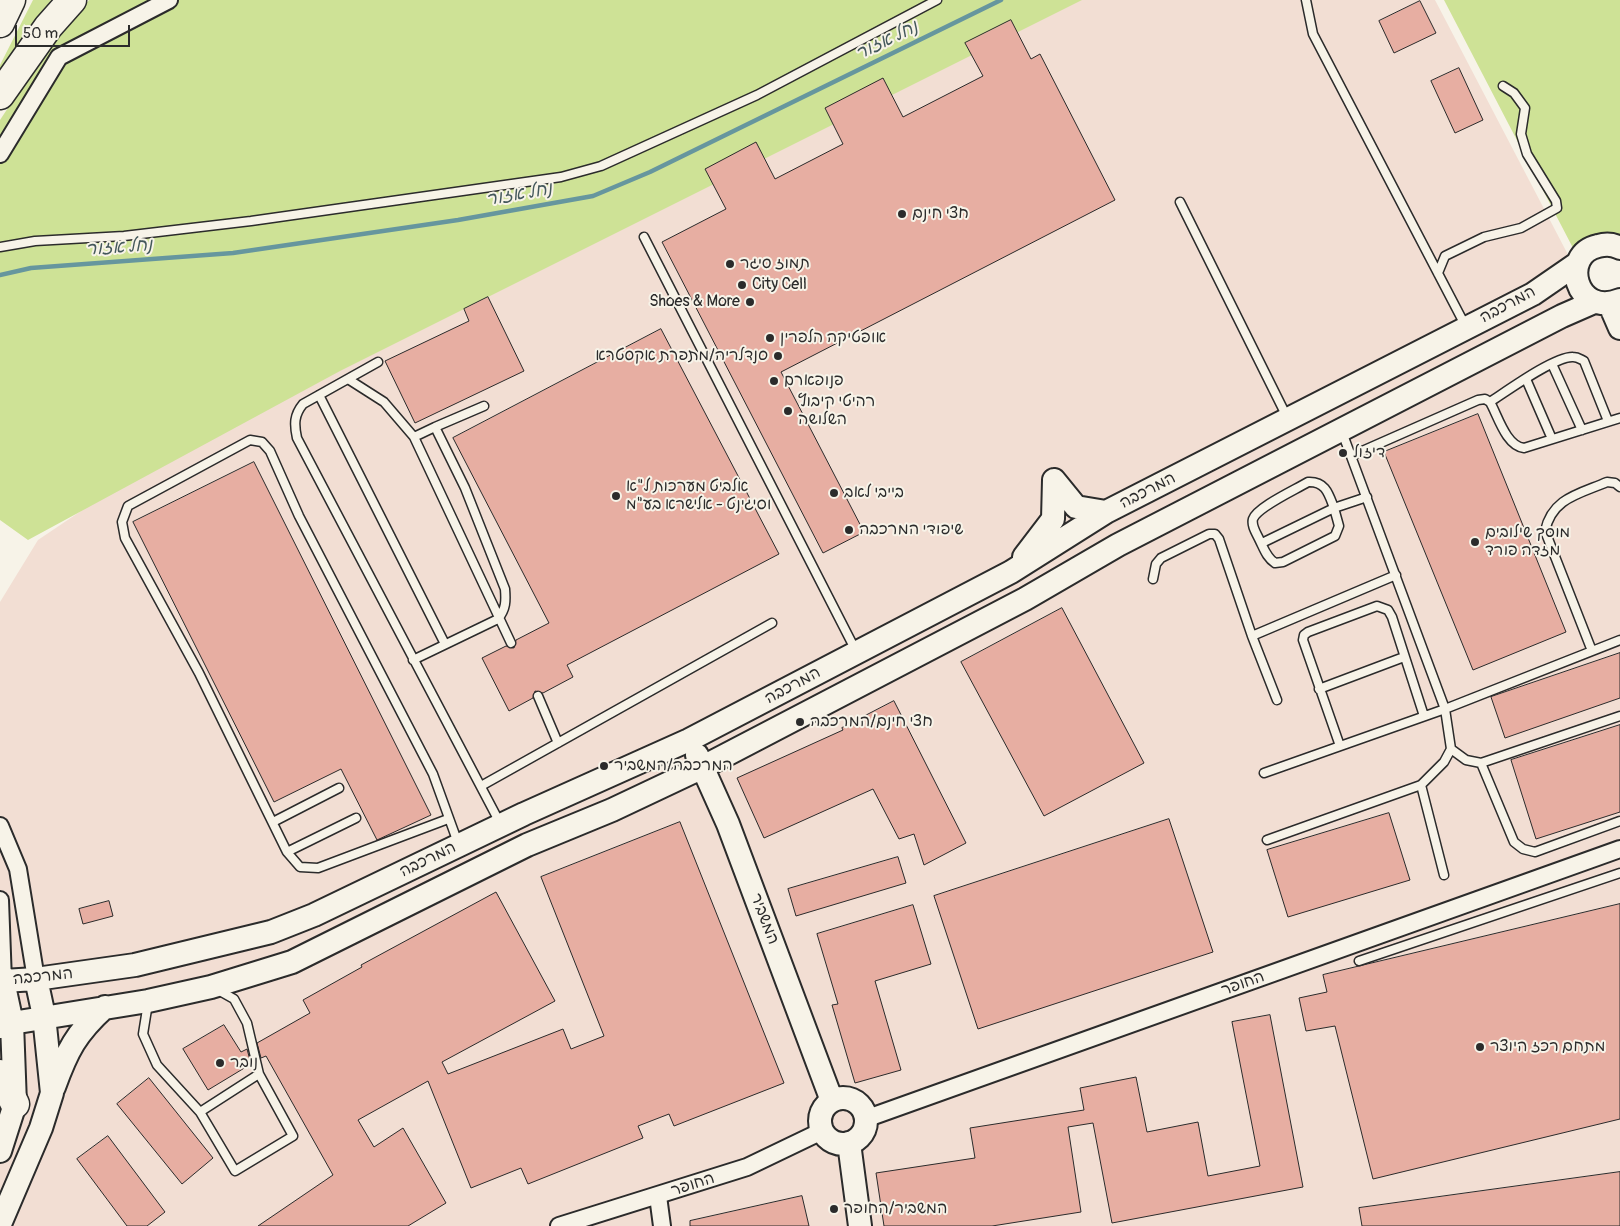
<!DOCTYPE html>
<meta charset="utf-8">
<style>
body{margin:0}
#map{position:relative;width:1620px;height:1226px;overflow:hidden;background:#f7f3e8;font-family:Pangolin,sans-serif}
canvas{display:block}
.scale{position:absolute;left:15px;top:25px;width:115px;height:22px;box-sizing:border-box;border:2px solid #2b2b2b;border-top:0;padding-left:6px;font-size:15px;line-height:18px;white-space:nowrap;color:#2b2b2b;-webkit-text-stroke:4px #f7f3e8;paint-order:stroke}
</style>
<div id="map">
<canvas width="1620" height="1226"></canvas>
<div class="scale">50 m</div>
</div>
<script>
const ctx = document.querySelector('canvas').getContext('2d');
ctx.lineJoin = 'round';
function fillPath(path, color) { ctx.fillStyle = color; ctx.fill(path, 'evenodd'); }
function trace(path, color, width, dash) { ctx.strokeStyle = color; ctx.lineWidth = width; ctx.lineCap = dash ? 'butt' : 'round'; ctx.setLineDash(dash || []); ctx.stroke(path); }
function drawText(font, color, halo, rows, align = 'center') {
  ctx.font = font + ' Pangolin,"Playpen Sans Hebrew",sans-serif'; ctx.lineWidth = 4; ctx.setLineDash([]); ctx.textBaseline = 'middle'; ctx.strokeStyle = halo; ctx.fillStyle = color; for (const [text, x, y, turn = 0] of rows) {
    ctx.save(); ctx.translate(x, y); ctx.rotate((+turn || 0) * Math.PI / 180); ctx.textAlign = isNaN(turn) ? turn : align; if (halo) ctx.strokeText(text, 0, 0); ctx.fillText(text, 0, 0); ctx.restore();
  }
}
fillPath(new Path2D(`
 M1069,0H1435L1600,316L1620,307V1226H0V602L38,540L228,412Z`), '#f2ded3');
fillPath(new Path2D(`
 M33,0H51L0,76V65Z
 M89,0H1082L340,371L28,540L0,520V120L49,46Z
 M1444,0H1620V236L1595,238L1573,248Z`), '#cee296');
trace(new Path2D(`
 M0,275L31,268L233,253L458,220L593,196L650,172L1001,0`), '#66969e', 4.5);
const building = new Path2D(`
 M1420,1L1436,33L1394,53L1379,21Z
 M1011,20L1031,59L1040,54L1115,200L781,372L864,532L823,553L662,242L726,209L705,169L756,142L775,179L843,144L825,108L883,78L903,117L983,76L965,43Z
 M1459,68L1483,120L1455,133L1431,81Z
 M488,297L524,371L415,423L385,361L469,321L464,309Z
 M661,329L779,554L567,665L573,677L543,693L535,691L533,698L509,711L482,658L506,646L514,648L516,640L549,623L453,438Z
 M1478,414L1566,632L1473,670L1384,452Z
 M254,462L431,815L377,840L341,769L274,802L133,522Z
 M1062,608L1144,763L1044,816L961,662Z
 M1620,653V698L1505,738L1491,697Z
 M894,701L966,843L924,865L914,834L899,839L873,789L764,838L737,778L843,730L842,728Z
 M1620,725V812L1536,839L1511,760Z
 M1389,813L1410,880L1288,917L1267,850Z
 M1169,819L1213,952L978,1029L934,896Z
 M680,822L784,1083L674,1126L669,1114L638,1126L643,1138L528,1184L521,1168L471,1188L428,1081L358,1120L374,1147L403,1128L446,1203L408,1226H258L333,1175L266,1056L261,1058L257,1043L310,1013L303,1000L362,967L361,965L496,892L555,1001L442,1062L448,1074L563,1029L571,1049L604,1036L541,877Z
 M898,857L906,883L796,916L788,889Z
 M109,901L113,916L83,924L79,909Z
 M1620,904V1119L1373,1179L1335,1026L1306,1031L1299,998L1327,992L1323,975Z
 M913,905L931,964L875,981L901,1070L855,1083L832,1005L838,1004L817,934Z
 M1270,1015L1303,1187L1112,1223L1093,1123L1068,1127L1081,1212L992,1226H884L876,1173L975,1158L970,1128L1084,1110L1080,1088L1136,1077L1147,1132L1198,1122L1208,1176L1260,1166L1232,1022Z
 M224,1025L241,1052L247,1049L251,1064L208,1090L183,1049Z
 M149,1078L213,1158L182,1184L117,1104Z
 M108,1136L165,1212L147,1226H127L77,1159Z
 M1620,1172V1226H1362L1359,1208Z
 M802,1196L809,1226H690V1221Z`);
fillPath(building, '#e7aea2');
trace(building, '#2b2b2b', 1);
const lane = new Path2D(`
 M1306,0L1313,34L1465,325
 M1180,202L1287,417
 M644,237L856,651
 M0,247L35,241L124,236L251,221L561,177L601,166L757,95L937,0
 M1438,273L1445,256L1484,237L1521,228L1557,208L1556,201L1527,154L1521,134L1525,108L1514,93L1503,86
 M378,362L303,404C294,415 294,424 297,438L500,823
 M1552,364L1582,430
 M348,379L384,402L414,437L511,643
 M1526,379L1552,439
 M319,395L445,644
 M1490,402C1507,391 1555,356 1573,357C1578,357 1580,359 1584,361L1608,421
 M1342,432L1445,709L1451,749L1466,760L1481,763L1620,716
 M414,437L435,427
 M1351,456L1478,400L1485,399L1490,402C1498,416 1506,446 1524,448L1620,418
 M1262,543L1334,508C1329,495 1326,481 1308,482C1297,489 1257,507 1253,519C1251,526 1257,534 1260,541C1264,549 1267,558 1275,563L1283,562L1335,536L1339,526L1334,508L1367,497
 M1153,579L1156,564L1161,558L1209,534H1215L1219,539L1252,636
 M1592,651L1545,531C1552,498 1579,494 1607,482L1615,483L1620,487
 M413,660L498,619C506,609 506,601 505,589L465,488L435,427L484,406
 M1319,689L1404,657
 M538,696L558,743
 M1277,700L1252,636L1396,575
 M1340,746L1303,640L1304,635L1308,632L1377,606L1388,610L1392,617L1424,716
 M1481,763L1514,842L1523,849L1535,852L1620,821
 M1264,773L1445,709L1620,640
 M1421,785L1444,875
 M481,786L772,623
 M448,819L318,868L300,867L287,852L199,673L125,538L122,522L128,506L250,440L262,442L270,451L299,516L433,774L458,843
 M273,822L339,788
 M1267,840L1421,785L1444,762L1451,749
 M287,852L356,818
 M1359,961L1620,873
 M148,1003L143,1034L157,1065L200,1112L259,1074L247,1023L234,999L218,990
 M200,1112L235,1171L293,1136L259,1074`);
const street = new Path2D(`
 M0,154L59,57L169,0
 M0,826L18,869L36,979
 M0,900L3,981
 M865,1119L1620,849
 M658,1196L662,1226
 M559,1226L747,1167L822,1131`);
const secondary = new Path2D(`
 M1620,248C1613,244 1605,244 1598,246C1560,254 1575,318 1620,300
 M1610,305L1620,328
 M1054,480L1076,507L1106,512
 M1024,557L1053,519L1054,480
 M697,755L728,824L832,1101
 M12,1023L148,1001L211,987L292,962L527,845L612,810L703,767L1025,599L1118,545L1562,316L1594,302
 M54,1087C67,1051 76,1033 105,1007
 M820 1121a23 23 0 1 1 46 0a23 23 0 1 1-46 0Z
 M849,1143L860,1226
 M0,1151L15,1104L12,1023L3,981L36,979L135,965L271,932L314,915L524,814L689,740L1011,572L1106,512L1533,294L1578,263
 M0,1224L41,1128L52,1093L44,1016L36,979`);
const highway = new Path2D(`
 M0,23L11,0
 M0,95L48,27L72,0
 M0,981H3
 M0,1024L12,1023
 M0,1074L15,1104`);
trace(lane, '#2b2b2b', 11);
trace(street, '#2b2b2b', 20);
trace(secondary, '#2b2b2b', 26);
trace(highway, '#2b2b2b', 31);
trace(lane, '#f7f3e8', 8);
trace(street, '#f7f3e8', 16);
trace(secondary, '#f7f3e8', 22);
trace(highway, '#f7f3e8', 28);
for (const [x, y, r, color] of [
 [902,214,5,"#2b2b2b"],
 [730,264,5,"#2b2b2b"],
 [742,285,5,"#2b2b2b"],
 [750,302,5,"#2b2b2b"],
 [770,338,5,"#2b2b2b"],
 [778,356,5,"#2b2b2b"],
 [774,381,5,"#2b2b2b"],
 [788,411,5,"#2b2b2b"],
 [1343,453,5,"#2b2b2b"],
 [834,493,5,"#2b2b2b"],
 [616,496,5,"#2b2b2b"],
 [849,530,5,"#2b2b2b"],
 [1475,542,5,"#2b2b2b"],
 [800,722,5,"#2b2b2b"],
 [604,766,5,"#2b2b2b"],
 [1480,1047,5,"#2b2b2b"],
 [220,1063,5,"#2b2b2b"],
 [834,1209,5,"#2b2b2b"]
]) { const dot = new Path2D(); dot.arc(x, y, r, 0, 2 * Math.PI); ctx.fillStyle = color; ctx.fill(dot); trace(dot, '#f7f3e8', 2); }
drawText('16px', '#2b2b2b', '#f7f3e8', [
 ["חצי חינם",912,214],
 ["תמוז סיגר",740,264],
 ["City Cell",752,285],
 ["Shoes & More",740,302,"right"],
 ["אופטיקה הלפרין",780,338],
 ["סנדלריה/מתפרת אקסטרא",768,356,"right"],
 ["פנופארם",784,381],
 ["רהיטי קיבוץ",798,402],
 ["השלושה",798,420],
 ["דיזול",1353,453],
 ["אלביט מערכות ל\"א",626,487],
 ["וסיגינט - אלישרא בע\"מ",626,505],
 ["בייבי לאב",844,493],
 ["שיפודי המרכבה",859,530],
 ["מוסך שילובים",1485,533],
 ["מזדה פורד",1485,551],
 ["חצי חינם/המרכבה",810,722],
 ["המרכבה/המשביר",614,766],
 ["מתחם רכז היוצר",1490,1047],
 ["נובר",230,1063],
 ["המשביר/החופר",844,1209]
], 'left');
drawText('16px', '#2b2b2b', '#f7f3e8', [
 ["המרכבה",1508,305,-28],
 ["המרכבה",1148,491,-27],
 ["המרכבה",793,686,-28],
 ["המרכבה",428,860,-26],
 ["המשביר",764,919,69],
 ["המרכבה",43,977,-6],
 ["החופר",1243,984,-20],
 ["החופר",693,1185,-18]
]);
drawText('italic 18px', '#44585b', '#f7f3e8', [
 ["נחל אזור",887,41,-26],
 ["נחל אזור",519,195,-10],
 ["נחל אזור",119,248,-4]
]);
</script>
